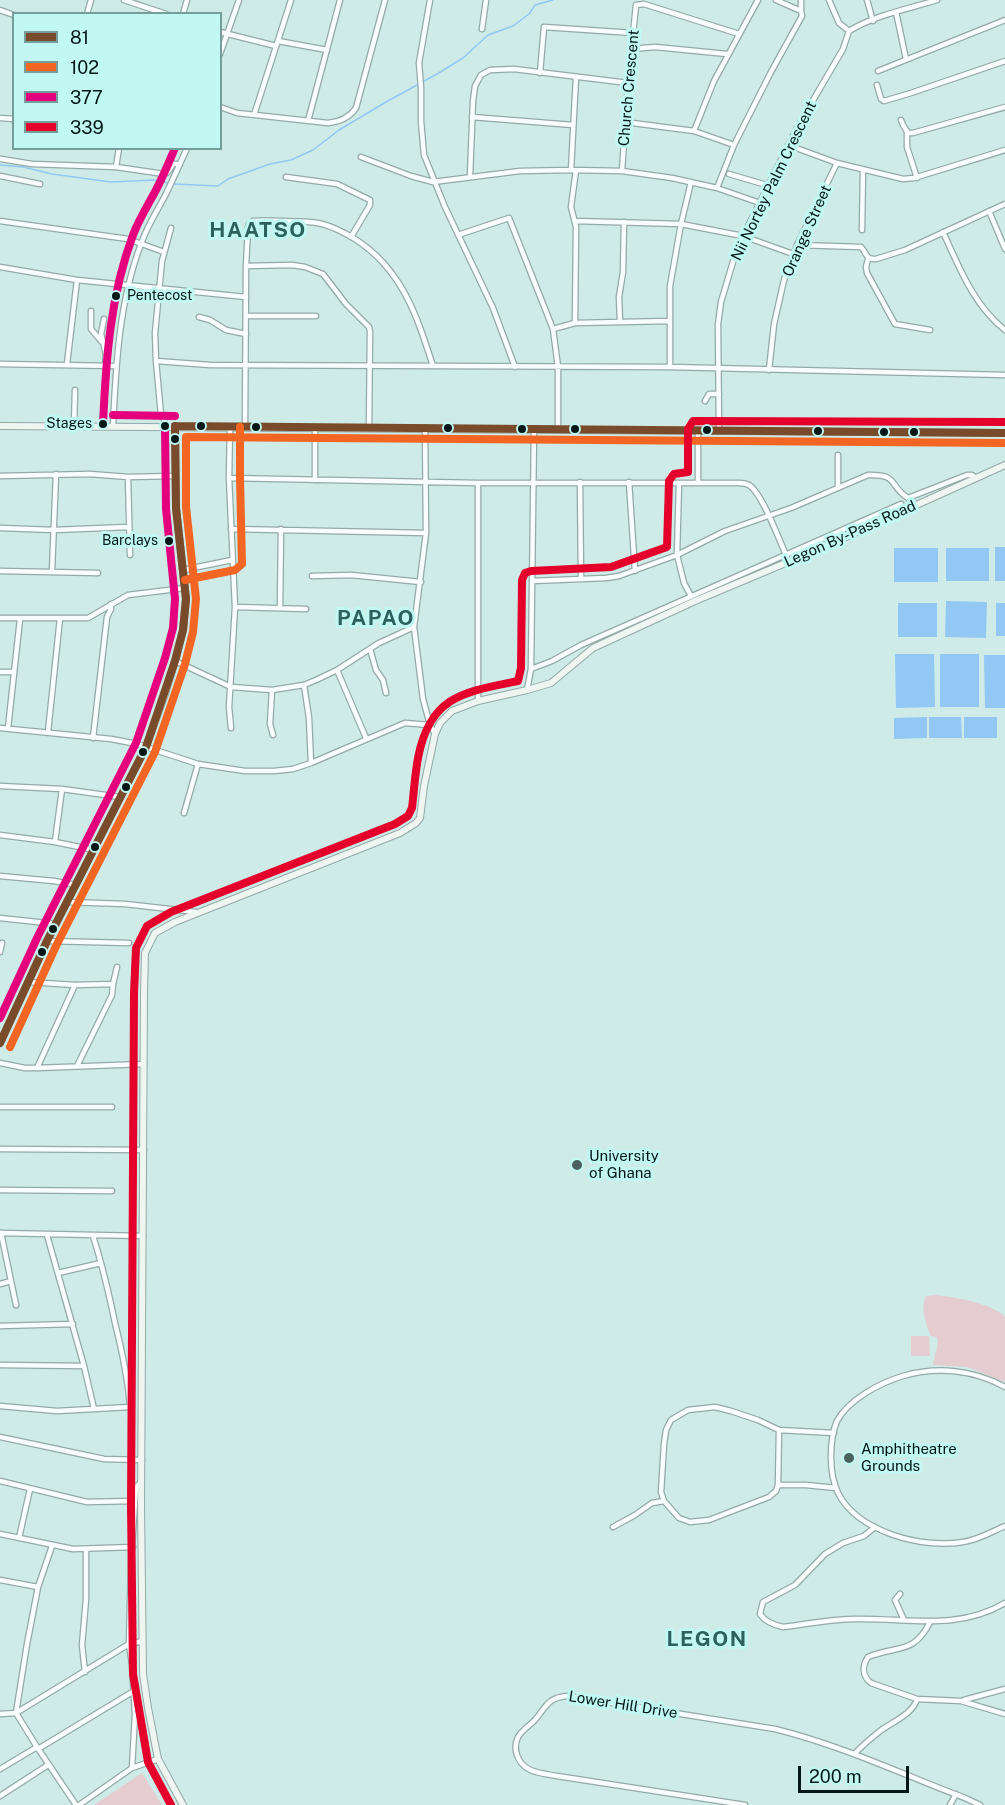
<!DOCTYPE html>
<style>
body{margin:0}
#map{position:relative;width:1005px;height:1805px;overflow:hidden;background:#ceebe8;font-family:"Public Sans",sans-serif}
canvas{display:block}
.legend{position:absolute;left:12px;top:12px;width:210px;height:138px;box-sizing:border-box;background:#c1f8f3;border:2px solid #759e9b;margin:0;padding:8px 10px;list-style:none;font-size:18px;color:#031716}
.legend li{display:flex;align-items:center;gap:12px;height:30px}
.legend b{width:30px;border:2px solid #759e9b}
.scale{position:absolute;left:798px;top:1766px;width:111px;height:27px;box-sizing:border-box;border:3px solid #031716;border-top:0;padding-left:8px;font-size:18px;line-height:21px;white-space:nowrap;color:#031716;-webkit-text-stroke:4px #c1f8f3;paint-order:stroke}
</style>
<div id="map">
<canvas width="1005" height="1805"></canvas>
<ul class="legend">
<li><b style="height:8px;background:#7a4b2a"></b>81</li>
<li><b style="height:8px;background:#f26522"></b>102</li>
<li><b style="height:8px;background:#e5007d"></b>377</li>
<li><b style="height:8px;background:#e4002b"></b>339</li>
</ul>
<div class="scale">200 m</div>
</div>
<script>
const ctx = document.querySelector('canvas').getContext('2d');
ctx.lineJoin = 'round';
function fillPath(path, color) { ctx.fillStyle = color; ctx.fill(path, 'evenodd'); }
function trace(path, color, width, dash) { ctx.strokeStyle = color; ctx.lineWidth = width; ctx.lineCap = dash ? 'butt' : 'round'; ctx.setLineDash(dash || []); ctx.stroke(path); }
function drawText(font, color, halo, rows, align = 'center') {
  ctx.font = font + ' "Public Sans",sans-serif'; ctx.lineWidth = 6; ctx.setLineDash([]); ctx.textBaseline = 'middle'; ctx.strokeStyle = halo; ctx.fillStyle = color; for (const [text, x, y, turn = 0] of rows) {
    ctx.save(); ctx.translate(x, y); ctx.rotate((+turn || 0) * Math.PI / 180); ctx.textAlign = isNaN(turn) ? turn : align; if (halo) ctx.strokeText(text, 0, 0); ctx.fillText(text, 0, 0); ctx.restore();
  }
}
fillPath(new Path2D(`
 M934,1295C953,1297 993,1303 1005,1317V1382L967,1367L933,1365C934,1355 939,1348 937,1337L931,1336C926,1325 920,1307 926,1296Z
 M911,1336H929L930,1356H911Z
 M142,1773L162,1805H94Z`), '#e4ccd0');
fillPath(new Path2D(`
 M995,547H1005V581H995Z
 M894,548H938V582H894Z
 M946,548H989V581H946Z
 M946,601L987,602L986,638L945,637Z
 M898,603H937V637H898Z
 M996,603H1005V636H996Z
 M895,654H934L935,707L896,708Z
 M940,654H979V707H940Z
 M984,655H1005V708H985Z
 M927,717V738L894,739V718Z
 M929,717H961L962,738H929Z
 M964,717H997V738H964Z`), '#92c8f3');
trace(new Path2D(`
 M0,165L23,167L52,174L111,182L155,180L168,183
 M173,184L218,186L228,179L270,164L291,160L313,150L339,130L386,102L437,74L463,58L488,35L513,26L529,14L535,5L553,0`), '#92c8f3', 1.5);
const street = new Path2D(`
 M124,0L166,14
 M430,0L419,63L421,88V121L424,155L445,207L493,308L515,367
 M829,0L839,23L849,31
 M867,0L873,21
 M0,10L14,15
 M801,11V0
 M896,12L906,59
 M87,14L91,0
 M183,14L187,0
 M482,29L486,0
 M220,32L276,46
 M278,41L327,50
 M631,49L655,47L727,54
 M220,54L239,0
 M878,71L1005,20
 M540,73L544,27L633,33
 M877,85L881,99L884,101L911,93L1005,61
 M220,107L237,113L328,123C340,122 349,118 356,108L385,0
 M254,115L291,0
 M472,117L573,125
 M0,118L14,119
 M901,120L903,125L908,133H913L1005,107
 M308,121L340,0
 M625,122L694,131L734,145
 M694,131L714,81L758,0
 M907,131V147L917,178
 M788,145L837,163L903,179L914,178L1005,150
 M361,157L411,176L433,182L520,171L571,170L622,171L672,178L717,188L760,203
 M1,159L32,164L116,167L119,148
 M116,167L164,174L168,172L173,164H180
 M571,170L576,77
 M622,171L628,83L636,5L644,4L739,34
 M729,174L763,184L767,189
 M0,176L40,184
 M470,176L473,101L475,86L481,75L490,70L514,69L628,83
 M286,177L337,184L370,200V205L351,237
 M717,188L734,145L771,72L802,16L801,11L776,0
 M989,211L1005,249
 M0,221L128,239L164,252
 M575,221L681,224L743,236L793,254
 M862,230L863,170
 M943,232C959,267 974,306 1005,330
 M458,235L509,218L553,329L558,367V429
 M797,245L861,247C867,253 865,260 876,259L905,250L1005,204
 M868,259L866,267L867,273L895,324L930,330
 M246,266L292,265L305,267L323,274L346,304L369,327L370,331L369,428
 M0,267L77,280L246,297
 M91,311V329L102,342
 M246,316H316
 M199,317L210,320L226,330L246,334
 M104,319L101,334L106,354L105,365
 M620,322L619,297L623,272L624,222
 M575,323L576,227L571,207L576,170
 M553,329L575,323L670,321
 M156,361L210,365L670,367L1005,375
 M0,364L115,366
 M67,364L77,280
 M670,367V286L681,224L691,182
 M769,370L774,324L784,280L797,245L837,163
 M705,401L709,394H719
 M113,425C116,364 119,302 141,244C147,226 157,211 166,194C173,179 180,164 187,148
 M74,426L75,390
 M165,426L164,419L161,415L156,361L155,333L162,261L171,228
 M230,427L229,478L235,607L229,707L231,728
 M245,427L246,266L248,228L249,224L253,221C263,220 274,221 285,221C297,222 310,221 322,224C334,227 345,233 355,239C402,269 417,316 433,366
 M425,428L426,533L414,627L423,699L430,725L435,734
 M698,430V482
 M719,430L718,324L721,302L735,255L741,240L798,126L843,49L849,31C875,15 908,9 937,0
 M0,476L90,474L128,477L175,476
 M128,477L130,555
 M229,478L478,483H739C741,483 747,484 749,485C763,494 781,545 789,562
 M315,480V428
 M580,482L581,579
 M629,482L635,571
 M679,483L677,555L684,583L691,596
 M838,488V455
 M0,528L54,530L128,527
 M231,529L426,533
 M183,570L232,560
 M0,571L98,573
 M52,571L56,474
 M312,576L351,575L421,582
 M532,581L606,578L619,576L677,555L725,531L791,508L868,475C899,474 888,485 908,498L967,475H972L976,478
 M235,607L306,609
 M280,608L281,529
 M0,618H88L128,595L185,588
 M370,649L376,670L383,680L386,693
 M175,661L231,687L272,690L304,685L316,680L337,670L379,643L414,627
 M531,669L552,661L581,645L901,504
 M337,670L366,738
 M0,672H14
 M304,685L309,718L311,763
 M272,690L270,724L273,735
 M527,690L531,669L534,429
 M478,701V483
 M0,728L111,739L137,744L198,764L245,771H274L293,769L311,763L405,723L430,725
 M8,728L20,619
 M48,732L60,618
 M93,738L107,617L111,609V604
 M0,786L62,789L120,797
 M184,813L198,764
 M0,835L55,842L94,850
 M55,842L62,789
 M0,876L54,881L76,885
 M67,902L125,904L196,912
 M0,918L56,924
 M47,941L129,943
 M0,952L2,943
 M28,982L75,985L113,984L117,967
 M0,1063L25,1068H37L144,1064
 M77,1066L112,995L113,984
 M37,1068L75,985
 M0,1107H112
 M0,1149L144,1150
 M0,1190L112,1191
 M0,1233L143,1236
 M1,1233L16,1305
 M47,1235L84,1366L94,1409
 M58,1273L101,1263
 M0,1284L11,1281
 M0,1326L73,1324
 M0,1365L84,1366
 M1005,1387C974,1370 938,1366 903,1376C880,1383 849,1399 837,1421C832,1432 831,1446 831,1457C831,1469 833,1482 838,1493C858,1532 922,1549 963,1542C978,1540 991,1532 1005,1526
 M0,1406L57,1411L130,1407C128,1378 122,1351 115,1323C109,1294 102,1264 93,1236
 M834,1433L779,1430L758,1420L731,1411L715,1407L688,1410L671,1420L666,1430L664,1444L661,1492L664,1501L679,1518L690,1522L709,1520L769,1497L776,1491L778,1485H806L836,1488
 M0,1437L104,1459L142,1460
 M0,1481L87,1502L134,1501
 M778,1485L779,1430
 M613,1527L635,1515L652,1503L664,1501
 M875,1527L864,1536L843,1543L825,1554L795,1585L763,1602L760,1614C765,1622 774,1625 783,1627C807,1624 832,1619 856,1619C908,1618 958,1631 1005,1603
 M0,1534L73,1549L133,1547
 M19,1538L30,1489
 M52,1546L38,1587L27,1644L16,1713L37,1747L76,1805
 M0,1580L38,1587
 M900,1594L895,1600L904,1620
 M930,1622C914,1655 897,1645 868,1657C862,1666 862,1676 871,1683L917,1699L961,1701L1005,1714
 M85,1672L82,1645L86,1599V1549
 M964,1700L1005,1689
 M0,1714L16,1713L129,1644L143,1641
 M38,1749L134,1691
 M854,1754C862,1746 871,1738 880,1731C892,1722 913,1714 917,1699
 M132,1768L135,1714L132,1665L129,1644L131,1561L136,1487L141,1482
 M0,1769L37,1747
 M0,1796L48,1765
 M79,1805L132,1768L158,1759
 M745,1805L557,1776C541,1773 523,1773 517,1755C515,1749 515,1743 518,1737C522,1730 529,1726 535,1720C546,1707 548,1697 568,1696L775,1729C840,1745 902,1774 965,1798L980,1805
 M950,1805L956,1794`);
const secondary = new Path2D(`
 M0,426L1005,433
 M0,1043L47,941L146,747L165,694L175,661L183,630L186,599L176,508L175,426
 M183,1805L158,1759L148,1708L143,1674L141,1505L144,994L145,953L155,933L175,922L400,833L416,823L420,818L424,786L435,734L440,723L452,711L478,701L527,690L551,683L593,648L695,601L819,549L1005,465`);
trace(street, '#93aaa7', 7);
trace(secondary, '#93aaa7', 8);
trace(street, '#f8fcfc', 4.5);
trace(secondary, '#eff5f0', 6);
trace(new Path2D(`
 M175,426L1005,433
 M0,1043L47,941L146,747L175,661L183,630L186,599L176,508L175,426`), '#7a4b2a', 8);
trace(new Path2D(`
 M185,580L235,570L242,564L240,478V427
 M10,1047L56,946L155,752L185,664L193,632L196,599L186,507V437L1005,443`), '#f26522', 8);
trace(new Path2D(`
 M113,415L175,416
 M103,424C106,360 110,296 133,235C139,219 148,205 156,190C163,177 169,162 175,148
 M0,1018L38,936L136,743L165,658L173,628L175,599L166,509L165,426`), '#e5007d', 8);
trace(new Path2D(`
 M171,1805L148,1762L133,1674L131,1505L134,994L136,948L147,926L171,912L395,824L408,816L412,808C414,791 415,774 418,758C430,696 463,692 518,681L521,668L522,580L525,573L531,571L611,567L667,547L669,481L674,474L688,472V429L693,421L1005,422`), '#e4002b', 8);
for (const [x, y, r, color] of [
 [116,296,5,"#031716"],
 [103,424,5,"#031716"],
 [165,426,5,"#031716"],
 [201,426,5,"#031716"],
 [256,427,5,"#031716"],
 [448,428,5,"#031716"],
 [522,429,5,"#031716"],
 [575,429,5,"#031716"],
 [707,430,5,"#031716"],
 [818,431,5,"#031716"],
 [884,432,5,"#031716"],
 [914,432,5,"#031716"],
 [175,439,5,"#031716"],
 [169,541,5,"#031716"],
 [143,752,5,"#031716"],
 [126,787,5,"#031716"],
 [95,847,5,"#031716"],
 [53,929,5,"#031716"],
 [42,952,5,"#031716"],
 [577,1165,6,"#4a6160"],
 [849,1458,6,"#4a6160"]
]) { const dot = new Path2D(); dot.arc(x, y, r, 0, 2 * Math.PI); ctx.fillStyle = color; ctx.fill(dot); trace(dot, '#c1f8f3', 2); }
drawText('14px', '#031716', '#c1f8f3', [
 ["Pentecost",127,296,"left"],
 ["Stages",92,424],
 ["Barclays",158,541]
], 'right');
drawText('15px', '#031716', '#c1f8f3', [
 ["Church Crescent",629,88,-85],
 ["Nii Nortey Palm Crescent",774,181,-64],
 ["Orange Street",807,231,-66],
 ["Legon By-Pass Road",850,534,-24],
 ["Lower Hill Drive",623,1705,9]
]);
drawText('15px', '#031716', '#c1f8f3', [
 ["University",589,1156],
 ["of Ghana",589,1173],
 ["Amphitheatre",861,1449],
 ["Grounds",861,1466]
], 'left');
ctx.letterSpacing = '1.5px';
drawText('bold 21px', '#2d615d', '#c1f8f3', [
 ["HAATSO",258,231],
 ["PAPAO",376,619],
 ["LEGON",707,1640]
]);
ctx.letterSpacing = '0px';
</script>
